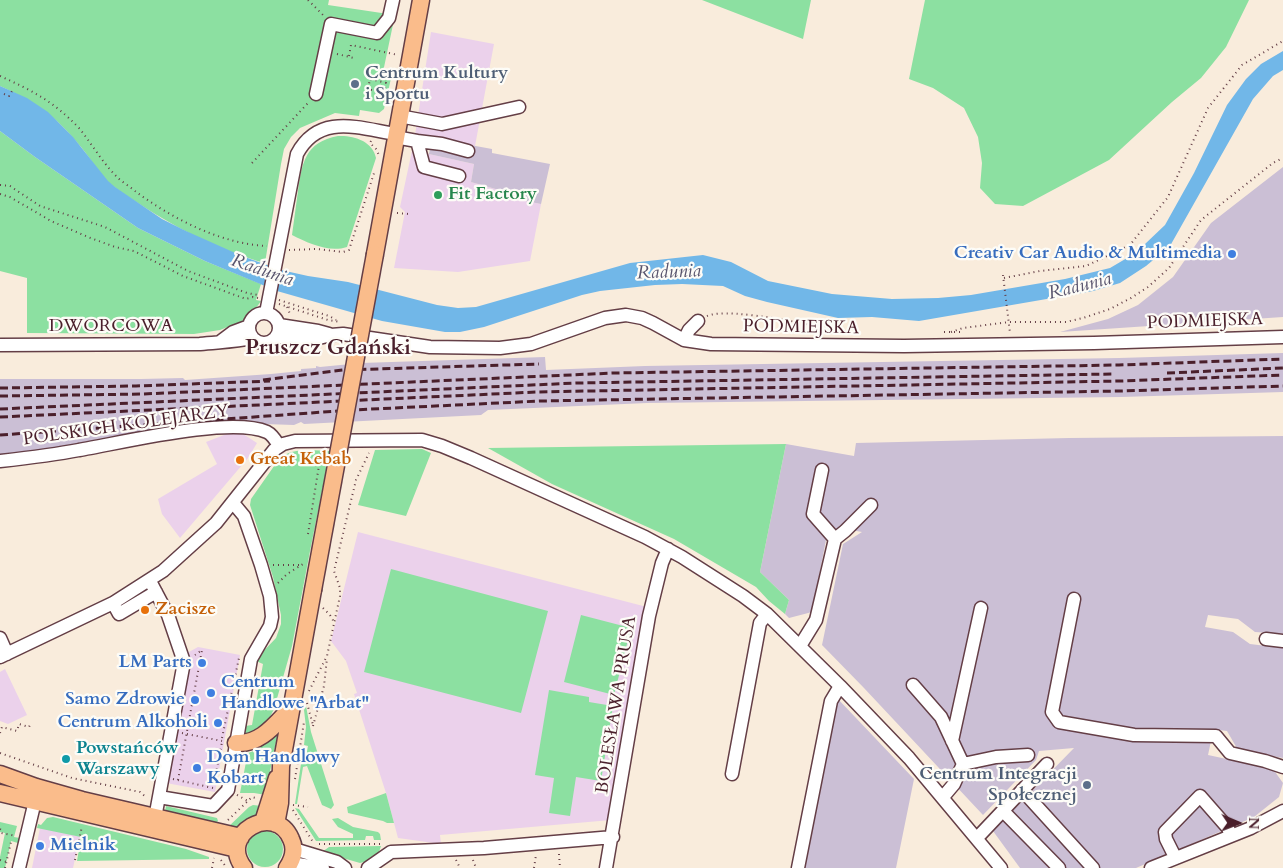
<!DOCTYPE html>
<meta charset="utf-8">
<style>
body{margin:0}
#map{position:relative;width:1283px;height:868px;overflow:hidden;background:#f9ecdc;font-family:Cardo,serif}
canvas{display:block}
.north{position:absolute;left:1213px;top:798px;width:50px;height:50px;-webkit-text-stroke:4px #fdfcf7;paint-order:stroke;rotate:91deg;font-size:14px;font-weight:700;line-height:20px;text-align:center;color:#4a1f2b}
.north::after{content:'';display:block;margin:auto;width:18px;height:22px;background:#4a1f2b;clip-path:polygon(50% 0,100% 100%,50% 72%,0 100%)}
</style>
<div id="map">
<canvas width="1283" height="868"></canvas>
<div class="north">N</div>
</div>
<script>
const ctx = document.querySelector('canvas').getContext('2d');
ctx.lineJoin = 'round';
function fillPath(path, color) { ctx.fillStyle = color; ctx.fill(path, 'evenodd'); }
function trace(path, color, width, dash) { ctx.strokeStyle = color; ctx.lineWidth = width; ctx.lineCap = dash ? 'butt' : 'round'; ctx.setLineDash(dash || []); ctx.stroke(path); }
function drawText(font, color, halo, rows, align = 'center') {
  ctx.font = font + ' Cardo,serif'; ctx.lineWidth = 4.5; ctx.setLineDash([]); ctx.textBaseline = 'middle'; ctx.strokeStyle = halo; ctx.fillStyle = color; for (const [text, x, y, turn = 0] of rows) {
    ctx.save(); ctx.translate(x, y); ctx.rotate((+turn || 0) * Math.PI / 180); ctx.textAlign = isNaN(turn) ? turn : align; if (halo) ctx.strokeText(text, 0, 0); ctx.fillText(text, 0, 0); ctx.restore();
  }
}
fillPath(new Path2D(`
 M431,32L494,44L475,146L415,135Z
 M413,146L416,151L474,164L471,182L506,192L505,197L541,204L530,261L458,272L394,268L405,212L400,207Z
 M237,430L257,443L248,458L180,538L162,514L158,499L217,464L206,442Z
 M358,532L647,607L611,820L440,835L441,844L398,838L386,793L354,694L357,693L346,661L331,641Z
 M198,647L240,655L215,792L155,781L178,658Z
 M5,669L27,715L8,724L0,721V672Z
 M82,827L73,868H32L40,828Z`), '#ebd1eb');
fillPath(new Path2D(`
 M432,138L492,149V153L550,164L541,204L505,197L506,192L471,182L474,164L429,154Z
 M1283,167V317L1060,332L1108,319L1138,305L1173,277L1211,223Z
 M1283,353V392L1121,397L647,403L488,410L481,415L304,424L301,422L294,425L235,423L47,450L0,455V379H141L183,378L185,380L271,374L301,371V369L316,368V366L320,367L361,363L545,357L546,370L645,366L1119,358Z
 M1283,436V634L1255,632L1238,619L1208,615L1205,627L1233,632L1250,644L1283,648V758L1238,750L1227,731L1219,730L1211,741L1208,755L1273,769L1283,783L1279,797L1254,817L1136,868H1020L993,831L1074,748L1039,751L1036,760L983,815L864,688L822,645L843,544L862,532L840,528L826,540L812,612L789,618L785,614L789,600L760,572L786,444L854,456L856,443L1069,438Z
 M837,698L914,779L896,868H804Z`), '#cbbfd5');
fillPath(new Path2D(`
 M0,0H329L328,5L395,15L383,72L392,74L384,109L379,113L360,110L359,116L335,113L300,128L291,137L284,149L281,164L265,263C221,251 178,229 141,205C130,198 119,191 109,183C99,173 90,158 81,147C56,116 35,102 0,86Z
 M702,0H811L803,39Z
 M925,0H1249L1226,47L1201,78L1172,102L1109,160L1023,206L995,204L980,188L982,163L978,137L964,108L933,88L909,79Z
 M0,131L35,157L138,228L205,261L261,284L256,300L261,301C256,309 243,322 236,327L235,324L220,330L194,334L27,333V278L0,271Z
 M338,136C353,135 373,141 376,158L347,247C329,253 308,243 292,235C294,220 296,206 298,191C302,163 305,142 338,136Z
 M786,444L760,572L789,600L785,614L769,601L756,587L674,539L552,484L488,448Z
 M422,449L431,453L406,516L358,505L375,450Z
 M330,451L310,551L292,646L274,709L269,719L258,733L245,738L243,734L245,726L252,725L263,664L256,661L257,658L276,638L281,624V615L273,577L250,505L251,499L279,459C292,447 314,451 330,451Z
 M391,569L548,611L521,713L364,672Z
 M581,615L631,628L614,695L564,682Z
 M549,690L589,697V702L613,706L601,781L576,777L570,816L549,813L554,778L535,775Z
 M306,706L311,732L334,805L331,809L322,805L307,766L303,767L297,804H295L302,757H306L308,746L304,745L306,727L304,710Z
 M280,726L273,755L266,795L254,793H240L246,762L241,760L240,756L259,749Z
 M386,793L394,823H387L383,821L348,813L347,807Z
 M253,805L262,806C259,815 248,825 238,828C235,829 229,829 226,829L249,807Z
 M166,806L217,818L218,821L216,823L165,812Z
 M295,808L299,809L319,838H353V834L338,827L332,819L338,818L353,827L378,832L380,834L381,840H374L373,836H366L365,840L316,841Z
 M53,817L186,849L209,857V859L77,861L81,837L37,828L38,824L41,825L47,818Z
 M0,822L17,826L14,837L20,838L18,843L11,841L5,868H0V857L5,833L0,832Z
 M247 849a18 18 0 1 1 36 0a18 18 0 1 1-36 0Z
 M381,846L379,852L367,861L360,863L322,852L329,847Z`), '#8ce0a1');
fillPath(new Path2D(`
 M1283,51V70L1273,76L1253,99L1170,246L1146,266L1120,283L1093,291L919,321L872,317L838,318L767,302L745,296L723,286L682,284L655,285L600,291L582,295L484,327L460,332H445L382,321L277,291L205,261L138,228L35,157L0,131V86L27,98L48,112L73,137L108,181L115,187L162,219L186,231L242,256L281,270L308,276L348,282L437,305L458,308L476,307L630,263L703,255L731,262L768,281L832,294L892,299L938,298L971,295L1065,279L1110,268L1127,258L1145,244L1165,225L1194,173L1227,105L1246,79L1261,64Z`), '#71b7e8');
const minor = new Path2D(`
 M316,94L331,24L377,33L389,18L393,0
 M399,116L442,124L519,107
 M395,137L417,141L424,167L459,176
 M417,141L442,144L468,151
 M266,313L297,154C319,113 358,128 396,134
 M249 328a15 15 0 1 1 30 0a15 15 0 1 1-30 0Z
 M279,325L318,331L329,334
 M277,336L280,337L315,339L331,335L343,334L430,347L500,348L531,344L605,318L626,315L642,318L653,323L684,340L711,344L904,346L1094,343L1283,337
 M684,340L689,330L698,321
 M221,341L233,332L249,326
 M0,345L200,344C218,342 235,342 253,338
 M0,461C27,458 53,455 79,450C121,443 230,416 267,432C273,435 276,441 279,446
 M822,470L813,514L835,539
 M150,581L168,615L184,662L155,818
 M1074,599L1052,712L1059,722L1134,735L1216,736L1230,753L1265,761L1283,767
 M113,603L119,614L156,592
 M0,638L7,654
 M1266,639L1283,641
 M800,646L816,620L835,539L845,531L871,505
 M0,657L113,603L163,571L216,523L274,450L283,444L295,441L422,440L442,446L471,458L645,537L682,557L743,596L767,614L840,686L909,758L1001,868
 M913,685L941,717L963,764
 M952,741L981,608
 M732,774L760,623L767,614
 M1022,790L1093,868
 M159,797L213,806L228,790L251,659L270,626L272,617L270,596L261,565L244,516L234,504
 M943,797L954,784L963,764L996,757L1028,755
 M1003,811L1059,868
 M977,838L1047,764
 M294,849L337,862L345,868
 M1175,857L1166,839L1165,832L1200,796L1228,828L1231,836
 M291,863L323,868
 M19,868L35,801
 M368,868L391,852L484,848L613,837
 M606,868L649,616L662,563L668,549
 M798,868L831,701L840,686
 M1151,868L1251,828L1283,811`);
const major = new Path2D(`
 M375,254L421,0
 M236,743C261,745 276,723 292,707
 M0,774L36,787L82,800L241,837
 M0,793L237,849
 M263,822L277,778
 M276,824L280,803L281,766L313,590
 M244,868C217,834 275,801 291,839C296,849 293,859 287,868`);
trace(minor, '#643e46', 15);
trace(major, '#643e46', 19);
trace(new Path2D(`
 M308,0L324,16
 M337,54L354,58
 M349,56L351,45L398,55
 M0,76C33,91 53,101 79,128C92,144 102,162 117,177C122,182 129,186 135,191C171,218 221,244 267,246
 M384,93L386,83L370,79L368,89C375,91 383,92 390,94
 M4,94L9,96L12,91
 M371,141L370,143L376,149L379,155
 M252,163L308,103
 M0,185L10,186L40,206L105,227L188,271L247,293L258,295
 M0,194L10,197L51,221L88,237L115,247L134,251L183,276L246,299L253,297L258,298
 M397,213L409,214
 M289,250L317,249L343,252L349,250L375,170
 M1003,275L1010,333
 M1004,278L1040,271L1086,266L1130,245L1168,197L1208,108L1242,65L1283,41
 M279,300L329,316L336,320
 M279,304L328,320L341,322
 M287,307L291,316
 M707,316C731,306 823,328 853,333
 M944,332H961
 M951,332L963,328L1009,322H1066L1083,318L1110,309L1131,298L1148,287L1169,268L1201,220L1273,163L1283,158
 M259,348H275
 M308,534L321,453
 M273,565H301
 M278,583L287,574L303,564
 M323,608L330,615L334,622
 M309,691L327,656L340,596V588L334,571L356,480L369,453
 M307,703L313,725
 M313,726L324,686L327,658
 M0,733L2,727L17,731L19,724L29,727L30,725
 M182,733L222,741
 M222,738L239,658
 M0,753L72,778L140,792L147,798
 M173,779L213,788L222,742
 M295,779L304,722
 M178,780L202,650L195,655
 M237,795L248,801
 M293,805L308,807
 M293,810L313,842
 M228,820L252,797L256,798
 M0,829L1,830V833L16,836
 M319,844H382
 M559,854L560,868
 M0,860L7,862
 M75,860L82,826
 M221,860L227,868
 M456,860L460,868
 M473,860L476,868
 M5,868L11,842
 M212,868L214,858
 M534,868L536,855`), '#643e46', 2, [1, 4]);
trace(minor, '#fff', 12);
trace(major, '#fabc8b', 16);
trace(new Path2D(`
 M1167,373L1283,368
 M263,380L343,370L539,364
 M0,388L136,386L270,381
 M0,396L143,394L614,373L1119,365L1283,359
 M0,409L577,383L1112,374
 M0,417L536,392L1120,381L1283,375
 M0,435L352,410L540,401L1120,391L1283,386`), '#4a1f2b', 3, [8, 4]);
const majorBridge = new Path2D(`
 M313,590L375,254`);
trace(majorBridge, '#643e46', 19, []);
trace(majorBridge, '#fabc8b', 16);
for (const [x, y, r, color] of [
 [355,84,5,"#5c6f8a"],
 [438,195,5,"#2e9e5b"],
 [1232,254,5,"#3f7fe0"],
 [240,460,5,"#e8710a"],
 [145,610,5,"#e8710a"],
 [202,663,5,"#3f7fe0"],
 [211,693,5,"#3f7fe0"],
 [195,700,5,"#3f7fe0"],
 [218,723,5,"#3f7fe0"],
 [66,759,5,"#0f9aa8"],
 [197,768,5,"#3f7fe0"],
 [1087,785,5,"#5c6f8a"],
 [40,846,5,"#3f7fe0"]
]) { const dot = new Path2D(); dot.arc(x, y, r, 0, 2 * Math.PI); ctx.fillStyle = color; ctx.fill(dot); trace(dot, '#fdfcf7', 2); }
drawText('bold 18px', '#4e5e75', '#fdfcf7', [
 ["Centrum Kultury",365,74],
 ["i Sportu",365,95],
 ["Centrum Integracji",1077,775,"right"],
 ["Społecznej",1077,796,"right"]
], 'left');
drawText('bold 18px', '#27864d', '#fdfcf7', [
 ["Fit Factory",448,195]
], 'left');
drawText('bold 18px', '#366cbe', '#fdfcf7', [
 ["Creativ Car Audio & Multimedia",1222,254],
 ["LM Parts",192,663],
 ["Centrum",221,683,"left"],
 ["Handlowe \"Arbat\"",221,704,"left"],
 ["Samo Zdrowie",185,700],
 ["Centrum Alkoholi",208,723],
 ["Dom Handlowy",207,758,"left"],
 ["Kobart",207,779,"left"],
 ["Mielnik",50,846,"left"]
], 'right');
drawText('18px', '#4a1f2b', '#fdfcf7', [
 ["PODMIEJSKA",1205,322,-2],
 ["DWORCOWA",111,327],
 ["PODMIEJSKA",801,328,1],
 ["POLSKICH KOLEJARZY",126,426,-8],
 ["BOLESŁAWA PRUSA",617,705,-81]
]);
drawText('bold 18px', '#c56008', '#fdfcf7', [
 ["Great Kebab",250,460],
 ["Zacisze",155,610]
], 'left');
drawText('bold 18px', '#0d838f', '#fdfcf7', [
 ["Powstańców",76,749],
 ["Warszawy",76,770]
], 'left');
drawText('italic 19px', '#58546d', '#fdfcf7', [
 ["Radunia",262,271,19],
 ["Radunia",669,273,-2],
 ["Radunia",1080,287,-14]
]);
drawText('bold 22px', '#4a1f2b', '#fdfcf7', [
 ["Pruszcz Gdański",328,349]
]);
</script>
